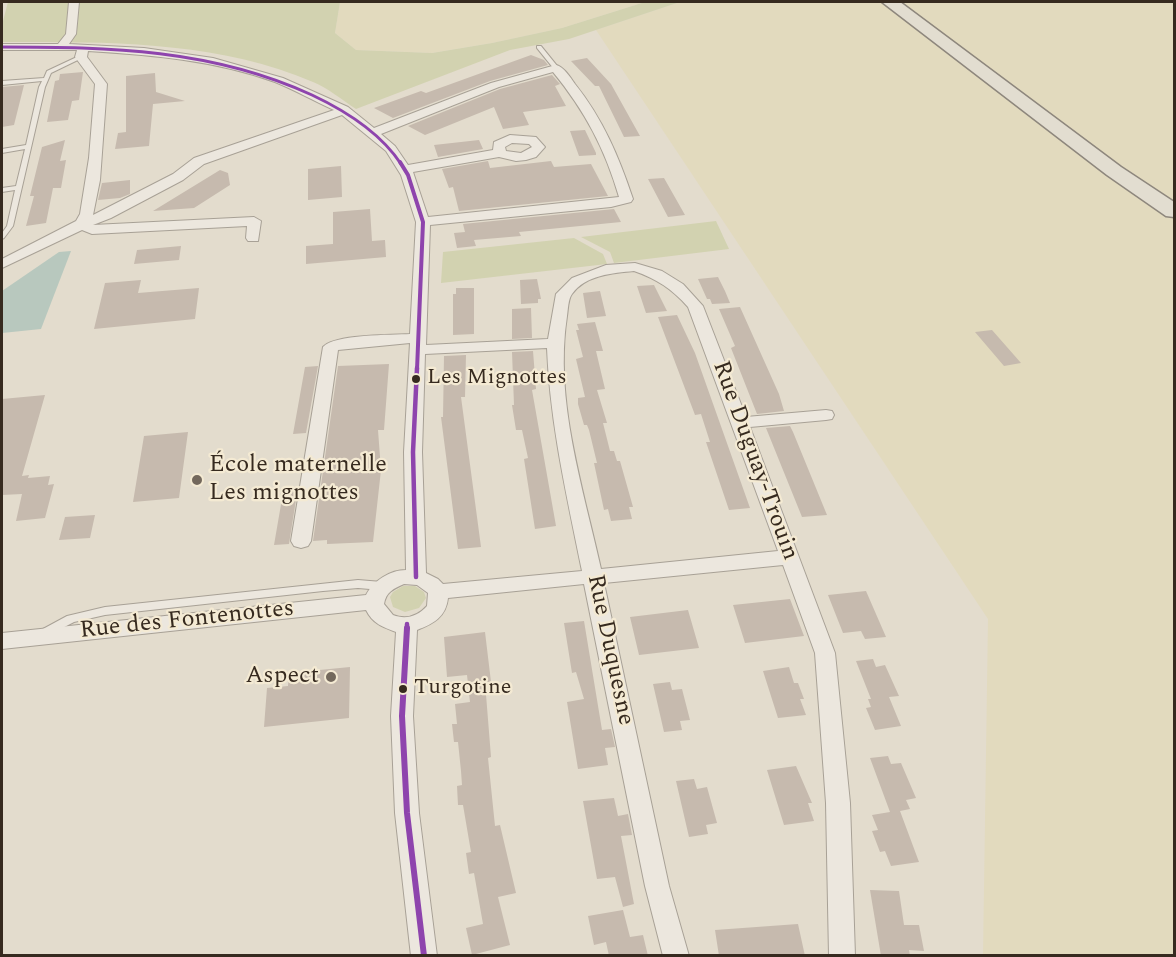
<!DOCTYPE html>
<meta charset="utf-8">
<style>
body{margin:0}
#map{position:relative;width:1176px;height:957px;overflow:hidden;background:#e3dccd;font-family:Spectral,serif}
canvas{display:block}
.frame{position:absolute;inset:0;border:3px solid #362a1f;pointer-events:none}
</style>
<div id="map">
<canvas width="1176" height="957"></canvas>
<div class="frame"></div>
</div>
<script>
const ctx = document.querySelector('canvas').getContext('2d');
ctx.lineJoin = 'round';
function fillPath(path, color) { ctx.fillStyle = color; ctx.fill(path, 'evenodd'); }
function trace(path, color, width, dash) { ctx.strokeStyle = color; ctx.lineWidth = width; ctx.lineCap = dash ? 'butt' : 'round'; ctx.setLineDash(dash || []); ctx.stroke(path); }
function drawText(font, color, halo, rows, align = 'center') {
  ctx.font = font + ' Spectral,serif'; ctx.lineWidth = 4.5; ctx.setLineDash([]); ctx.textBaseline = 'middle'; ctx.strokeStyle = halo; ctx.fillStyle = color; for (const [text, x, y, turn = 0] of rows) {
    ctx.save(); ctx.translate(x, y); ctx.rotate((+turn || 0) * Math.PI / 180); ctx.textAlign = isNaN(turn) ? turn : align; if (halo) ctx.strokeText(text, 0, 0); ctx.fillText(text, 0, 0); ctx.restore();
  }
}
fillPath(new Path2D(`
 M340,2H645L562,28L492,43L432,53L356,50L335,33Z
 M680,2H1174V955H983L988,619L596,30Z`), '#e2dabe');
fillPath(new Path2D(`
 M8,2H340L335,33L356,50L432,53L492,43L562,28L645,2H680L569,39L510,50L356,109C342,100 328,88 313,82C215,40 106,42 2,42V25Z
 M716,221L729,249L614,263L610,252L581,237Z
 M574,238L603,254L607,264L441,283L443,252Z
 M403,586H415L424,592L426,598L419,608L405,612L393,607L390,597L393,592Z`), '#d2d2b0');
fillPath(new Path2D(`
 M71,251L41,329L2,333V291L59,252Z`), '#b8c8be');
fillPath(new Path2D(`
 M531,55L544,60L548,65L490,81L393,118L374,108L421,91L426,93Z
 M587,58L611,84L640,136L624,137L599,86H595L571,61Z
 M83,72L79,100L72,101L68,120L47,122L55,81L59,80L60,74Z
 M155,73L156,92L185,101L153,104L149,146L115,149L118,133L126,132V76Z
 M552,75L560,84L555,86L566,106L523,112L529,125L503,129L494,107L425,135L408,126L500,89Z
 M24,85L14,125L2,127V87Z
 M585,130L596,153V155L579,156L570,131Z
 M65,140L60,161L66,160L61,188H53L46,223L26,226L34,196H30L42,147Z
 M479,140L483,149L438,157L434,145Z
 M488,161L490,168L551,161L554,167L591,164L608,196L459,211L453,187L449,188L442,169Z
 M341,166L342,197L308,200V169Z
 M220,170L228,173L230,185L194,208L153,211Z
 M664,178L685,215L668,217L648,179Z
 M130,180V194L120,198L98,200L102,183Z
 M370,209L372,241L385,240L386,257L306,264V246L333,244V212Z
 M614,209L621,222L519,232L521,236L474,240L476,246L457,248L454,233L465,232L463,224Z
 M181,246L179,260L134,264L137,250Z
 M718,277L725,291L730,303L712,304L710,299H707L698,279Z
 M537,279L541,299H538V303L521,304L520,280Z
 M141,280L138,293L199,288L195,319L94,329L105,283Z
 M654,285L667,311L646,313L637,286Z
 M456,288H474V334L453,335V294H456Z
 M600,291L606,316L587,318L583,293Z
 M740,307L779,394L784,411L757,414L731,348L735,346L719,309Z
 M531,308L532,338L512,339V309Z
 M677,315L695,353L750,508L729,510L706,442H710L701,414L695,415L658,317Z
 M595,322L603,351H596L605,389L597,390L607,423H603L610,451H614L617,461H620L633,507H629L632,519L611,521L608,509L604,510L594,463H597L589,430L587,425H584L578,404V398L585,397L576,359L583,357L576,330H579L577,324Z
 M992,330L1021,363L1004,366L975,332Z
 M533,351L536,389L532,390L556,526L535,529L524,459L528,458L522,430H516L512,405H514L512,352Z
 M466,355L465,397H461L481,547L458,549L441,417H443L444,356Z
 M389,364L384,430H378L381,470L373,542L327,544V540L313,541L338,366Z
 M318,366L306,433L293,434L305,367Z
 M45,395L22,476L29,475L28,478L50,476L48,485L54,484L45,518L16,521L22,494L2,495V399Z
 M790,426L793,432L827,515L802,517L766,428Z
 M188,432L179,498L133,502L144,436Z
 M284,487H298L289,544L274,545Z
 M95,515L90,538L59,540L65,517Z
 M866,591L886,637L865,639L861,631L843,633L828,595Z
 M790,599L804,636L745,643L733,605Z
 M688,610L699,648L639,655L630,617Z
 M584,621L602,730L611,729L615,747L605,748L608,765L578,769L567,702L584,699L576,672L572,673L564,623Z
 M485,632L491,682H485L491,757L488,758L495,826L500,825L516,893L498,897L510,945L472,955L466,928L483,924L474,873L469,874L466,853L471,852L463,805H458L457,786L462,785L461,771L458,742H454L452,724H457L455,704L470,702L467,675L447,677L444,637Z
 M873,659L876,667L885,665L899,696L889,697L901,726L875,730L866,708L871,707L868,699H871L856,661Z
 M350,667L349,718L264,727L267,688L288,686L289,673Z
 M789,667L794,683H798L804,699H800L806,715L778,718L763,671Z
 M670,682L672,690L682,689L690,720L680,721L682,730L664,732L653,684Z
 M888,756L891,764L901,763L916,798L906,800L910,809L900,811L919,862L891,866L885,851L880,852L872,831L878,830L872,815L890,812L870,758Z
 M796,766L812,803H808L814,821L784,825L767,770Z
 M694,779L697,789L707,787L717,823L706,825L708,834L689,837L676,781Z
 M614,798L618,816L628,814L632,835L621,836L634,904L623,907L615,877L597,879L583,801Z
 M870,890L899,891L904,925H919L924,951L909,950L910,956H881Z
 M623,910L630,937L643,935L648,956H609L606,942L594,945L588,916Z
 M798,924L805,956H719L715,930Z`), '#c6baae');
const service = new Path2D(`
 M537,46H541L558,67V69H554L537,48Z
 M79,56L84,57L51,73L45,87L13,226L4,238L2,239V233L7,226L15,190L2,192V188L16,186L25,149L2,153V149L26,145L39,87L42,81L2,85V81L44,78L47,71Z
 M358,580L382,582L385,583L387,586L385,589L382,590L358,588L323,591L105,615L74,622L47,636L43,635L42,632L43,629L67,616L105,607Z`);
const minor = new Path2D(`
 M69,2H79L76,34L69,44L144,48L213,58L283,78L348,107L374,128L491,83L556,65C564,67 570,77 575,84C603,119 619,157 633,199L631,202L611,207L430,225L426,345L548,339L556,294L572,278L606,265L635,263L662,271L683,284L703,306L746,417L826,410L832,411L834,415L832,419L826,420L750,427L835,653L850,803L855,956H829L826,803L815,653L783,565L604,583L669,886L689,956H663L645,886L584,584L448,598C446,617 433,624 417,630L413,716L419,813L437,956H411L395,813L391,716L396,632C383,627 373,624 366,610L2,649V633L366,595C373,581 390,570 406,570L404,452L410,343L338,350L311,541L308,546L301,548L294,546L291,541L323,347C334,334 392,335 410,334L416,222L401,175L386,151L342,115L204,164L183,180L111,218L93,225L254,217L261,221L258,241H248L246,238L247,226L92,234L82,230L2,268V259L76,221L80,214L89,158L95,84L75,57L77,50H2V44H58L66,34ZM88,51C151,55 214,60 275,82C295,90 314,101 334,110L194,158L173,174L93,215L100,180L107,84L87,57ZM553,72C585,111 605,149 619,197L428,217L413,172L499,157L516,161L526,160L536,157L545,147L536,137L510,135L494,142L493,150L408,165L395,146L381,134L499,87ZM512,143L529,144L532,147L521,153L506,151L505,147ZM634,271C657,279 672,289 688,307L778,551L601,569C583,487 554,400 567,316C568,310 568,299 572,294C585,275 613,273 634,271ZM547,348C550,424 567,497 582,571L443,584L438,579L426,573L422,452L425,354ZM404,584L417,585L428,593L427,606C418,616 406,620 393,615L384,604C386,592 393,589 404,584Z`);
const primary = new Path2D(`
 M882,2H900L1121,167L1174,202V217L1166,216L1107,175Z`);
trace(service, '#a8a196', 2);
trace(minor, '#a8a196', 2);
trace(primary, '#8e877d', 3);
fillPath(service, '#ece7de');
fillPath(minor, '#ece7de');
fillPath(primary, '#e2ddd0');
trace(new Path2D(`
 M2,47C110,47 212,49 312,95C346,111 380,132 401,164`), '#8e44ad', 3);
trace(new Path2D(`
 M400,162L408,175L423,222L417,370`), '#8e44ad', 4);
trace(new Path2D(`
 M416,577L413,452L417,368
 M407,630V624`), '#8e44ad', 4.5);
trace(new Path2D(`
 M407,628L402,716L407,813L424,956`), '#8e44ad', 6);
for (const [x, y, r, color] of [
 [416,379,5,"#362a1f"],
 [197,480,6,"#73685c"],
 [331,677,6,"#73685c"],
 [403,689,5,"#362a1f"]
]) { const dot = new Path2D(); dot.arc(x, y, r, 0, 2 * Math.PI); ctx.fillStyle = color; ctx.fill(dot); trace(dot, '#f4ead3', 2); }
drawText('22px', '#362a1f', '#f4ead3', [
 ["Les Mignottes",427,379],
 ["Turgotine",414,689]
], 'left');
drawText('24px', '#362a1f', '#f4ead3', [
 ["Rue Duguay-Trouin",754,461,70],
 ["Rue des Fontenottes",187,621,-6],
 ["Rue Duquesne",609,650,78]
]);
drawText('24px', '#362a1f', '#f4ead3', [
 ["École maternelle",209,466],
 ["Les mignottes",209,494],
 ["Aspect",319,677,"right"]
], 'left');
</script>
